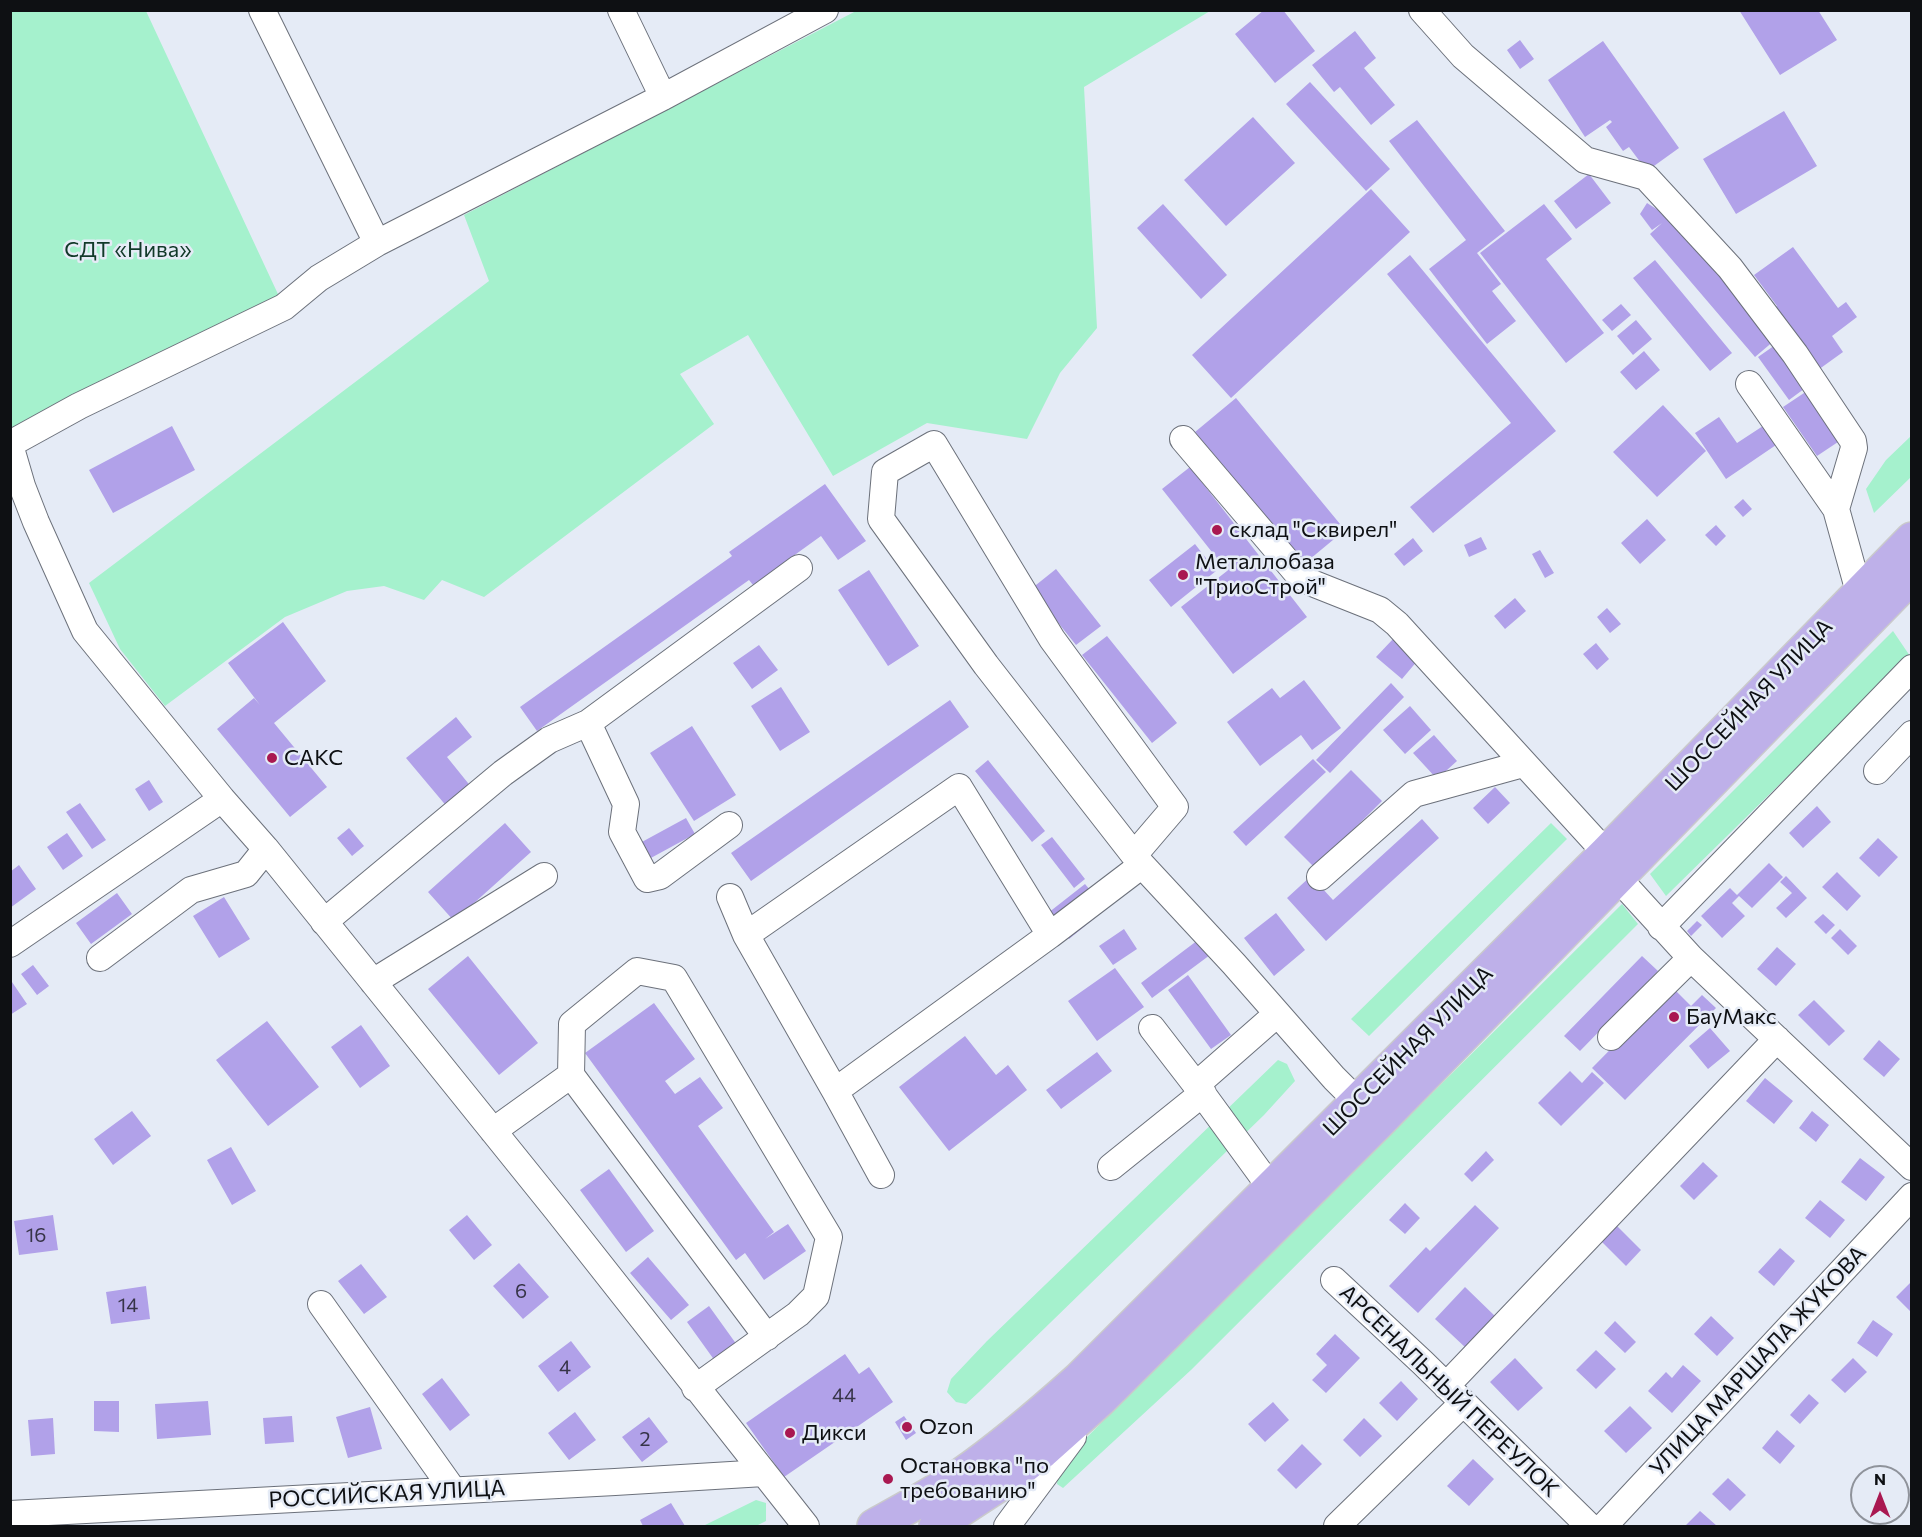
<!DOCTYPE html>
<meta charset="utf-8">
<style>
body{margin:0}
#map{position:relative;width:1922px;height:1537px;overflow:hidden;background:#e5ebf6;font-family:Commissioner,sans-serif}
canvas{display:block}
.frame{position:absolute;inset:0;border:12px solid #0e1013;pointer-events:none}
.north{position:absolute;left:1850px;top:1465px;width:60px;height:60px;box-sizing:border-box;background:#e5ebf6;border:2px solid #8f939b;border-radius:50%;rotate:0deg;font-size:16px;font-weight:700;line-height:24px;text-align:center;color:#0e1013}
.north::after{content:'';display:block;margin:auto;width:21px;height:27px;background:#a91851;clip-path:polygon(50% 0,100% 100%,50% 72%,0 100%)}
</style>
<div id="map">
<canvas width="1922" height="1537"></canvas>
<div class="frame"></div>
<div class="north">N</div>
</div>
<script>
const ctx = document.querySelector('canvas').getContext('2d');
ctx.lineJoin = 'round';
function fillPath(path, color) { ctx.fillStyle = color; ctx.fill(path, 'evenodd'); }
function trace(path, color, width, dash) { ctx.strokeStyle = color; ctx.lineWidth = width; ctx.lineCap = dash ? 'butt' : 'round'; ctx.setLineDash(dash || []); ctx.stroke(path); }
function drawText(font, color, halo, rows, align = 'center') {
  ctx.font = font + ' Commissioner,sans-serif'; ctx.lineWidth = 5; ctx.setLineDash([]); ctx.textBaseline = 'middle'; ctx.strokeStyle = halo; ctx.fillStyle = color; for (const [text, x, y, turn = 0] of rows) {
    ctx.save(); ctx.translate(x, y); ctx.rotate((+turn || 0) * Math.PI / 180); ctx.textAlign = isNaN(turn) ? turn : align; if (halo) ctx.strokeText(text, 0, 0); ctx.fillText(text, 0, 0); ctx.restore();
  }
}
fillPath(new Path2D(`
 M10,11H146L284,307L10,444Z
 M856,11H1210L1084,87L1097,328L1060,373L1027,439L927,423L833,476L748,335L680,374L714,424L484,597L442,580L424,600L384,586L347,591L285,617L165,706L120,649L89,583L489,281L464,215Z
 M1911,436V477L1874,513L1866,489L1886,460Z
 M1893,631L1910,656L1666,896L1650,874Z
 M1551,823L1567,839L1369,1036L1351,1019Z
 M1622,904L1638,924L1191,1370L1063,1488L1057,1484L1058,1469L1072,1452Z
 M1278,1060L1287,1064L1295,1081L1264,1115L979,1392L966,1404L956,1402L947,1392L951,1379L987,1341Z
 M756,1500L766,1503V1521L756,1526H703Z`), '#a5f1cd');
fillPath(new Path2D(`
 M1264,10H1283L1315,51L1275,83L1235,34Z
 M1739,10H1818L1837,40L1780,75Z
 M1355,31L1376,58L1364,68L1395,105L1371,125L1340,87L1334,92L1312,65Z
 M1520,40L1534,59L1520,69L1507,50Z
 M1603,41L1679,148L1647,171L1629,147L1623,151L1606,127L1612,122L1610,120L1585,137L1548,80Z
 M1310,82L1390,169L1366,191L1286,104Z
 M1784,111L1817,166L1736,214L1703,159Z
 M1253,117L1295,163L1226,226L1184,180Z
 M1417,120L1505,231L1477,253L1501,284L1492,291L1516,321L1487,344L1429,269L1466,240L1389,141Z
 M1589,174L1611,203L1576,229L1554,201Z
 M1371,189L1410,232L1231,398L1192,355Z
 M1647,203L1669,217L1775,340L1755,357L1650,234L1662,223L1652,230L1640,214Z
 M1163,204L1227,275L1201,299L1137,228Z
 M1544,204L1572,239L1546,259L1604,333L1566,363L1480,253Z
 M1793,247L1838,308L1846,302L1857,317L1832,336L1843,352L1818,370L1773,309L1777,306L1754,275Z
 M1410,255L1556,431L1433,533L1410,507L1511,423L1387,274Z
 M1655,260L1732,353L1710,371L1633,278Z
 M1621,304L1631,315L1612,331L1602,320Z
 M1636,320L1652,339L1633,355L1617,336Z
 M1778,343L1808,386L1789,400L1758,357Z
 M1644,351L1660,370L1636,390L1620,372Z
 M1807,391L1841,440L1817,456L1783,407Z
 M1236,398L1345,530L1304,564L1195,432Z
 M1663,405L1706,451L1657,497L1613,452Z
 M1719,417L1737,443L1763,426L1776,445L1726,479L1695,433Z
 M172,426L195,470L113,513L89,470Z
 M1190,467L1307,617L1233,674L1181,607L1227,571L1162,489Z
 M825,484L866,541L838,560L821,536L753,585L749,580L537,731L520,707L732,556L729,552Z
 M1743,499L1752,509L1743,517L1734,507Z
 M1647,519L1666,540L1640,564L1621,543Z
 M1716,525L1726,536L1716,546L1705,535Z
 M1481,537L1487,549L1469,557L1464,545Z
 M1413,538L1423,551L1404,566L1394,554Z
 M1195,544L1216,571L1171,607L1149,580Z
 M1540,550L1554,573L1545,578L1532,554Z
 M1056,569L1101,626L1076,645L1031,589Z
 M869,570L919,646L888,666L838,590Z
 M1515,598L1526,611L1505,629L1494,616Z
 M1607,608L1621,624L1610,633L1597,617Z
 M283,622L326,681L274,723L327,787L290,817L217,729L254,698L260,705L228,663Z
 M1107,636L1177,723L1152,743L1082,655Z
 M1393,639L1418,660L1402,679L1376,657Z
 M1596,643L1609,659L1597,670L1583,654Z
 M759,645L778,670L752,689L733,663Z
 M1304,680L1341,728L1312,750L1301,735L1260,766L1227,722L1272,688L1280,698Z
 M1391,683L1404,697L1330,773L1316,760Z
 M781,687L810,732L780,751L751,706Z
 M950,700L969,727L751,881L731,853Z
 M1410,706L1431,730L1405,754L1383,730Z
 M456,717L472,737L447,757L472,788L448,808L406,758Z
 M692,726L736,795L694,821L650,753Z
 M1434,735L1457,761L1437,779L1413,753Z
 M1313,759L1326,772L1246,846L1233,832Z
 M988,760L1045,831L1032,842L975,771Z
 M1351,770L1382,801L1315,868L1284,837Z
 M149,780L163,802L149,811L135,789Z
 M1495,787L1510,803L1488,824L1473,808Z
 M80,803L106,840L92,849L66,812Z
 M1817,806L1831,822L1803,848L1789,833Z
 M686,818L695,834L649,859L640,843Z
 M1422,819L1439,838L1326,941L1287,898L1311,876L1333,900Z
 M505,823L531,852L454,921L428,892Z
 M349,828L364,846L352,856L337,838Z
 M67,833L83,856L63,870L47,847Z
 M1052,837L1085,879L1074,888L1041,845Z
 M1878,838L1898,857L1879,877L1859,858Z
 M1769,863L1783,877L1752,908L1739,896L1732,903L1745,916L1722,938L1701,916L1730,888L1737,895Z
 M19,865L36,889L10,908V872Z
 M1837,872L1861,896L1847,911L1822,887Z
 M1786,876L1807,898L1786,918L1776,908L1792,893L1780,882Z
 M1085,884L1106,909L1069,939L1048,913Z
 M117,893L132,914L91,944L76,923Z
 M224,897L250,939L219,958L193,916Z
 M1276,913L1305,950L1274,976L1244,938Z
 M1823,914L1835,925L1826,934L1814,922Z
 M1697,921L1702,925L1691,936L1687,931Z
 M1124,929L1137,949L1113,965L1099,946Z
 M1840,929L1857,946L1848,955L1831,938Z
 M1198,940L1210,955L1152,998L1141,983Z
 M1777,947L1796,964L1776,986L1757,969Z
 M468,956L538,1043L499,1075L428,989Z
 M1642,956L1658,971L1580,1051L1564,1036Z
 M33,965L49,986L37,995L21,974Z
 M1115,968L1144,1007L1097,1041L1068,1001Z
 M1188,975L1231,1035L1211,1049L1168,990Z
 M12,982L27,1004L10,1015V983Z
 M1672,987L1691,1006L1702,995L1716,1008L1625,1100L1592,1068Z
 M1814,1000L1845,1031L1829,1046L1798,1015Z
 M654,1003L695,1059L665,1081L675,1094L700,1077L723,1108L698,1126L774,1232L765,1239L788,1224L806,1251L764,1280L745,1253L736,1260L585,1053Z
 M267,1021L319,1087L268,1126L216,1060Z
 M361,1025L390,1066L360,1088L331,1047Z
 M1710,1028L1730,1051L1708,1069L1689,1046Z
 M965,1036L996,1075L1008,1065L1027,1090L949,1151L899,1087Z
 M1879,1040L1900,1059L1884,1077L1863,1059Z
 M1097,1052L1112,1071L1061,1109L1046,1090Z
 M1570,1071L1582,1083L1592,1072L1604,1083L1561,1126L1538,1103Z
 M1765,1078L1793,1101L1774,1124L1746,1101Z
 M132,1111L151,1136L113,1165L94,1139Z
 M1812,1111L1829,1125L1816,1142L1799,1128Z
 M231,1147L256,1191L232,1205L207,1160Z
 M1486,1151L1494,1160L1472,1182L1464,1174Z
 M1860,1158L1885,1177L1866,1201L1841,1182Z
 M1703,1162L1718,1176L1694,1200L1680,1186Z
 M609,1169L654,1231L626,1252L580,1190Z
 M1820,1200L1845,1220L1830,1238L1805,1218Z
 M1405,1203L1420,1218L1405,1234L1389,1220Z
 M1475,1205L1499,1228L1418,1313L1389,1286L1426,1247L1430,1251Z
 M53,1215L58,1250L19,1255L14,1221Z
 M467,1215L492,1245L474,1260L449,1230Z
 M1614,1223L1641,1250L1626,1266L1599,1239Z
 M1780,1248L1795,1261L1774,1286L1758,1272Z
 M648,1257L689,1305L671,1320L630,1273Z
 M519,1263L549,1297L523,1319L493,1286Z
 M361,1264L387,1297L364,1314L338,1281Z
 M1911,1282V1312L1896,1297Z
 M146,1286L150,1319L111,1324L106,1292Z
 M1465,1287L1497,1318L1467,1349L1435,1319Z
 M709,1306L737,1345L715,1361L687,1322Z
 M1711,1316L1734,1338L1717,1356L1694,1334Z
 M1873,1320L1893,1334L1877,1357L1857,1343Z
 M1615,1321L1636,1342L1625,1353L1604,1333Z
 M1335,1334L1360,1358L1326,1393L1312,1380L1327,1365L1316,1354Z
 M571,1341L591,1367L558,1392L538,1366Z
 M1596,1350L1616,1369L1596,1389L1576,1370Z
 M845,1354L859,1374L869,1367L893,1402L784,1477L746,1423Z
 M1515,1358L1543,1388L1518,1411L1490,1382Z
 M1853,1358L1867,1372L1845,1393L1831,1380Z
 M1683,1365L1701,1381L1672,1413L1648,1391L1666,1372L1672,1378Z
 M442,1378L470,1415L450,1431L422,1394Z
 M1401,1381L1418,1399L1397,1421L1379,1403Z
 M1809,1394L1819,1403L1800,1424L1790,1415Z
 M94,1401H119V1432L94,1431Z
 M208,1401L211,1435L157,1439L155,1404Z
 M1273,1402L1289,1420L1265,1442L1248,1424Z
 M1630,1406L1652,1428L1626,1453L1604,1431Z
 M370,1407L382,1449L348,1458L336,1417Z
 M575,1412L596,1440L569,1460L548,1433Z
 M292,1416L294,1442L265,1444L263,1418Z
 M904,1416L916,1433L906,1440L895,1422Z
 M649,1417L668,1442L642,1462L622,1437Z
 M53,1418L55,1454L31,1456L28,1420Z
 M1364,1418L1382,1436L1360,1457L1343,1440Z
 M1777,1430L1795,1446L1780,1464L1762,1448Z
 M1302,1444L1322,1464L1296,1489L1277,1470Z
 M1473,1459L1494,1479L1469,1506L1447,1486Z
 M1728,1478L1746,1495L1730,1511L1712,1494Z
 M671,1503L685,1526H643L640,1520Z
 M1700,1511L1717,1526H1685Z`), '#b1a1e9');
const minor = new Path2D(`
 M262,10L377,243
 M621,10L663,97
 M1422,10L1463,56L1585,160L1646,177L1730,268L1795,354L1853,441L1854,448L1836,509L1859,592
 M1749,384L1836,509
 M1183,439L1296,572L1312,583L1380,610L1397,624L1606,853
 M10,444L79,406L284,307L319,278L377,243L663,97L825,10
 M10,445L22,486L36,522L85,631L222,799L266,849L556,1209L806,1526
 M588,723L626,804L622,832L647,879L660,876L729,825
 M1877,771L1912,734
 M1134,855L1175,807L1052,639L934,444L885,472L881,519L986,665L1134,855L1142,865L1234,964L1334,1078L1358,1102
 M1320,877L1414,794L1523,764
 M1618,878L1691,958L1912,1167
 M730,897L746,935L835,1091L1050,935L1142,865
 M324,922L503,773L549,740L588,723L799,568
 M1661,927L1912,668
 M746,935L959,787L1050,935
 M10,944L222,799
 M100,958L191,890L246,874L266,849
 M373,982L544,876
 M1152,1028L1196,1085
 M1611,1037L1691,958
 M571,1075L767,1337
 M835,1091L881,1175
 M493,1131L571,1075L572,1024L637,971L674,978L829,1237L816,1296L798,1314L695,1388
 M1111,1167L1203,1093
 M1271,1188L1196,1085L1277,1014
 M1334,1280L1423,1363L1589,1526
 M321,1304L453,1490
 M1446,1386L1777,1039
 M10,1514L615,1482L764,1473
 M1007,1526L1073,1437
 M1337,1526L1463,1403
 M1604,1526L1912,1196`);
const major = new Path2D(`
 M874,1526C903,1510 933,1494 961,1475C1003,1446 1041,1413 1079,1379L1606,853L1912,539
 M936,1526L1008,1479L1043,1451L1100,1400L1379,1122L1912,576`);
trace(minor, '#6c717b', 28);
trace(major, '#cacacb', 36);
trace(minor, '#fff', 26);
trace(major, '#beb0e9', 33);
for (const [x, y, r, color] of [
 [1217,530,6,"#a91851"],
 [1183,575,6,"#a91851"],
 [272,758,6,"#a91851"],
 [1674,1017,6,"#a91851"],
 [907,1427,6,"#a91851"],
 [790,1433,6,"#a91851"],
 [888,1479,6,"#a91851"]
]) { const dot = new Path2D(); dot.arc(x, y, r, 0, 2 * Math.PI); ctx.fillStyle = color; ctx.fill(dot); trace(dot, '#e5ebf6', 2); }
drawText('20px', '#373448', null, [
 ["16",36,1235],
 ["6",521,1291],
 ["14",128,1305],
 ["4",565,1367],
 ["44",844,1395],
 ["2",645,1439]
]);
drawText('22px', '#113929', '#e5ebf6', [
 ["СДТ «Нива»",128,250]
]);
drawText('22px', '#0e1013', '#e5ebf6', [
 ["склад \"Сквирел\"",1229,530],
 ["Металлобаза",1195,562],
 ["\"ТриоСтрой\"",1195,587],
 ["САКС",284,758],
 ["БауМакс",1686,1017],
 ["Ozon",919,1427],
 ["Дикси",802,1433],
 ["Остановка \"по",900,1466],
 ["требованию\"",900,1491]
], 'left');
drawText('22px', '#0e1013', '#e5ebf6', [
 ["ШОССЕЙНАЯ УЛИЦА",1749,705,-46],
 ["ШОССЕЙНАЯ УЛИЦА",1408,1051,-45],
 ["УЛИЦА МАРШАЛА ЖУКОВА",1758,1361,-47],
 ["АРСЕНАЛЬНЫЙ ПЕРЕУЛОК",1449,1391,44],
 ["РОССИЙСКАЯ УЛИЦА",387,1494,-3]
]);
</script>
